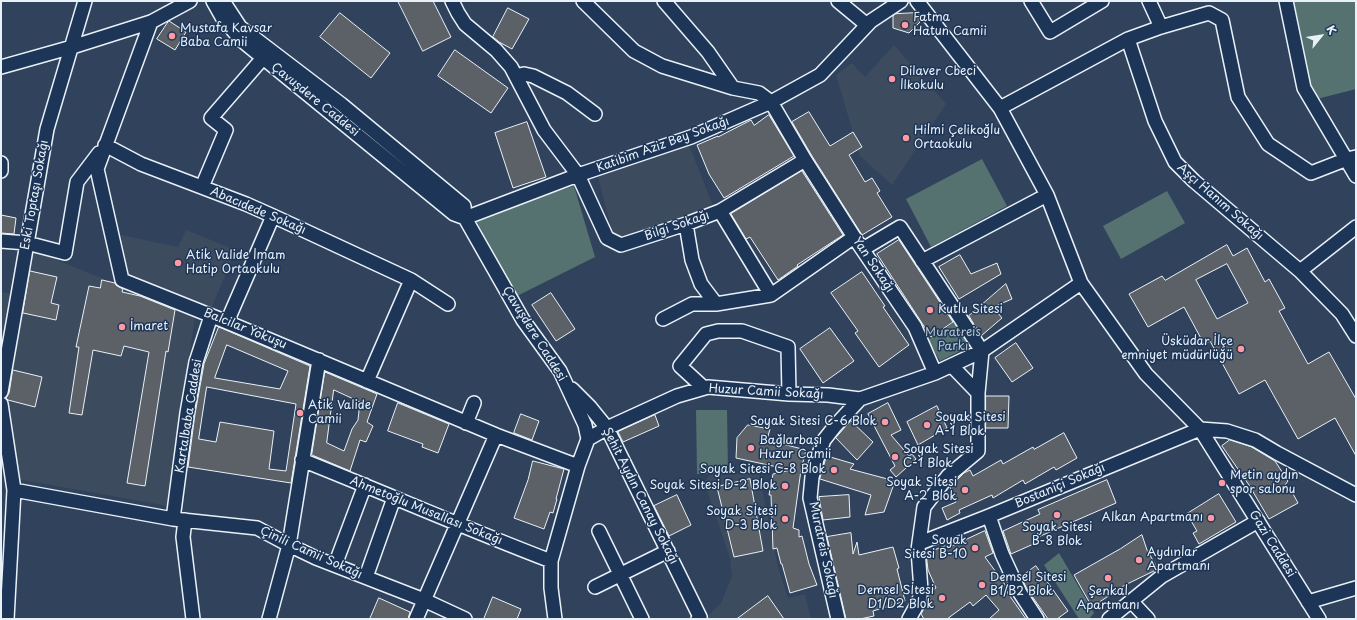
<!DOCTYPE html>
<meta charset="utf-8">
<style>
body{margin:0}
#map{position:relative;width:1357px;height:620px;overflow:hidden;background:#30425c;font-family:"Playpen Sans",sans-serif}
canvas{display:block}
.frame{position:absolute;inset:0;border:2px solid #e8f1f8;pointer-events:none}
.north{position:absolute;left:1301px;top:16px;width:40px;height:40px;-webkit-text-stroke:3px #1d3557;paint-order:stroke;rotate:60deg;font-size:11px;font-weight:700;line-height:16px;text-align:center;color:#e8f1f8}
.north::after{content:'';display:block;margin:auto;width:14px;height:18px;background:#e8f1f8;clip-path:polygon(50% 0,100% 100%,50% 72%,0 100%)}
</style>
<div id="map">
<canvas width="1357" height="620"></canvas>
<div class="frame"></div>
<div class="north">K</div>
</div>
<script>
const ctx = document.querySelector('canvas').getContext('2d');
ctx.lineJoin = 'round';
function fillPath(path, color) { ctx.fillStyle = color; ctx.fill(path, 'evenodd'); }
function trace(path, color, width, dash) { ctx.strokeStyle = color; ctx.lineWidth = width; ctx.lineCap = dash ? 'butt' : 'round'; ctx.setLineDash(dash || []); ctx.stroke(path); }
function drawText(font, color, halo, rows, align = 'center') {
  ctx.font = font + ' "Playpen Sans",sans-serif'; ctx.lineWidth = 3; ctx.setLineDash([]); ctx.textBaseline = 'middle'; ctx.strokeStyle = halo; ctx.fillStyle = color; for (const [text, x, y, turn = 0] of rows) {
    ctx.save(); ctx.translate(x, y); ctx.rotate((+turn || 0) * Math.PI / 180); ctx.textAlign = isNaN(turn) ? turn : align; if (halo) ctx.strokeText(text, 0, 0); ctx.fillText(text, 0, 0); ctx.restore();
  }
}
fillPath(new Path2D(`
 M894,45L946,104L892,185L860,156L836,75L852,63L865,77Z
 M689,145L712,203L710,207L672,222L614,239L598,177Z
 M186,230L236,250L211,309L128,276L121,235L178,247Z
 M30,249L195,316L168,506L17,479L3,398Z
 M1,292L13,294L1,359Z
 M759,473L778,567L788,598L805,594L811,619H705L721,603L732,576L730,558L704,482L710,475Z`), '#3d4b5f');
fillPath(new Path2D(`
 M1290,1H1356V89L1317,99L1310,86Z
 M982,159L1007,206L931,247L906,199Z
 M574,186L595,257L515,297L475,218Z
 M1167,191L1185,223L1121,259L1103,226Z
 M956,321L970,342L968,347L940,361L928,340Z
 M696,410H727L728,474H697Z
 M1059,553L1094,613L1089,619H1079L1044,565Z`), '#557270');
const building = new Path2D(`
 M398,1H433L451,37L423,51Z
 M508,8L529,19L512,49L499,42L493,37Z
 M340,13L390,53L371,78L320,37Z
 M916,13L920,22L909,33L893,28V16L895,14Z
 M169,21L186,32L175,50L157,39Z
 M455,50L508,88L491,113L438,76Z
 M809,112L830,146L853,132L862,147L849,155L865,182L872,178L880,191L877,193L892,217L862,235L812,156L792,122Z
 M769,115L794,156L724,198L709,174L697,145L718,136V137L751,120L754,125Z
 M527,122L546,177L513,188L495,133Z
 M802,171L843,235L797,265L798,266L778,280L750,237L746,239L731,214Z
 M1,215L16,218L14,234L1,233Z
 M899,240L953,322L931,337L877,254Z
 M1227,245L1233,256L1247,248L1265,282L1269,279L1285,308L1279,311L1308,364L1329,352L1356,399V456L1335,418L1298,439L1265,380L1239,394L1210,341L1204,344L1184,307L1148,327L1129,294L1162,276L1165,280ZM1227,264L1248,303L1217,319L1196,280Z
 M960,255L971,274L997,263L1001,274L959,299L939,267Z
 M30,271L57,277L51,303L59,305L56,320L23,313Z
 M862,272L885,306L883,307L909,345L879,367L855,333L858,331L831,293Z
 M102,280L115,283L116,285L123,289L122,292L140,296L175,310L168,352L166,351L145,486L127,483L149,352L124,346L121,356L93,350L82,415L69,413L79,347H76L89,286L100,288Z
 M1006,284L1012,299L993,307L1002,318L981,336L969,316Z
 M551,293L575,329L556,341L532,305Z
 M219,327L310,366L291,483L188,467L195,414L204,364ZM227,345L288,371L280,389L215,378ZM207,387L296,404L286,471L269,469L274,431L220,422L216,442L199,439Z
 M830,328L854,361L823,383L800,349Z
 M1016,343L1033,368L1012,382L995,358Z
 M13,370L42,377L35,407L8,400L6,398L9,393Z
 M325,372L377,394L367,422L373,426L366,442L360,440L350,471L312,455ZM334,390L360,402L358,420L352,429L344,451L327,443Z
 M986,396H1009L1008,428H986Z
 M398,403L449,424L438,453L422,447L423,444L388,431Z
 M888,403L901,430L891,435L909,456L912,454L916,459L896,477L890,470L895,466L868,414Z
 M937,406L947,428L918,445L907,422Z
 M521,414L539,421L532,440L514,433Z
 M655,415L659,426L623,442L618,432Z
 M851,421L873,442L857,460L836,438Z
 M748,425L770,429L767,440L806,450L801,470L793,528L799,530V537L802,536L809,564L817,585L790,593L782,564H781L777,548L773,549L771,495H769L773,474L791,470L736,458L737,438Z
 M1064,433L1077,458L1056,470L1054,467L1025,484L1023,480L993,498L992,495L959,510L960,513L947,520L942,508L956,502L950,487L964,473L970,470L973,476L1001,460L1003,464L1033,447L1034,449Z
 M1230,440L1252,447L1275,461L1288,481L1285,485L1291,490L1298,503L1269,519L1249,485L1222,446Z
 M827,456L854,464L850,469L895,481L884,512L865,515L871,495L820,479Z
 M533,461L564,469L556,499H557L553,513L550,512L544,529L514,518L528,480Z
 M750,479L763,551L734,557L717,487Z
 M1107,480L1116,503L1036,538L1038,542L1011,554L1003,531L1040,514L1038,510Z
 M1219,494L1236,522L1199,544L1193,533L1197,531L1187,514Z
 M677,495L691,525L669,536L654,506Z
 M849,495L850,517L823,520L819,497Z
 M985,531L993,553L985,557L1009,590L1007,592L1026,619H989L999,610L986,595L973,606L970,602L947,619H924L921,614L926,605L931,601L928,597L929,593L936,588L928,570L926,553L950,544L951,546Z
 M851,533L853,554L857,542L859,555L893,547L899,568L897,569L905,601L873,611L874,616L860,619H846L827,537Z
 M1142,535L1147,550L1158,569L1125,585L1092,607L1074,575L1120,549Z
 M1036,566L1068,611L1057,619H1048L1027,589L1021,577Z
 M768,596L784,619H737Z
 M493,597L521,609L517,619H484Z
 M379,598L410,612L408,619H370Z`);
fillPath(building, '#5b6166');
trace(building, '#e8f1f8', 1);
const minor = new Path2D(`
 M213,1L222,17L240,39L454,214L465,218
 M223,1L240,27L341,104L464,206L465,218L523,320L560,371L585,425L588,439L578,466L551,561V588L555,619
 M452,1L458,13L465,24L496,50L511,67L544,130L578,175L607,238L621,245L686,224L720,211L771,295
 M583,1L634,51L662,66L733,88L759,93L771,102L805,160L854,237L915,327L935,373
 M664,1L708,52L733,88
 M838,1L867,25
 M917,1L1000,108L1047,195L1081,283L1146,374L1200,429L1319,619
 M1031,1L1050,32L1102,1
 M1149,1L1161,27
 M1286,1L1304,88L1356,176
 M151,22L97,169L122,280L227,322L496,435L578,466
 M1128,39L1155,121L1175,162L1194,181L1300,271L1342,314L1356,336
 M1,67L72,47L151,22L190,1
 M516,76L524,74L533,76L567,93L595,114
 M1000,108L1128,39L1161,27L1209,13L1222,20L1238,97L1268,144L1311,173L1347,159L1356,157
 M105,145L141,164L246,204L273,216L411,280L448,304
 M1,163V171
 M202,187L226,130L211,118L263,58
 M720,211L805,160
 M465,218L578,175L691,137L771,102L820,75L871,21L901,1
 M686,224L692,260L701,284L716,304
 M1,241L27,243L65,253L77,182L99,153
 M863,249L900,227L982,351L978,393V451L948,476L924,507L918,550L921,590L919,601L909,619
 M922,261L1047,195
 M1300,271L1356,227
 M663,319L692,304H716L771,295L854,237
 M227,322L273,216
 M952,366L978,393
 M367,381L411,280
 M704,388L680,366L706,334L718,331H742L788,347L789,394
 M572,389L590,407L607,428L700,617L698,619
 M1,392L47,129L85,1
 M1,404L14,490L7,619
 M466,423L474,403
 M588,439L607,428L677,396L708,387L789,394L828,395L860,399L935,373L982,351L1081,283
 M302,460C385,493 467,529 551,561
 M14,490L173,519L257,528L289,545L316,558L424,600L465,619
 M989,516L1002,554L1020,593L1037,619
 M173,519L187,413L196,362L211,316
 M185,520L183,537L193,619
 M599,531L642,619
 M920,543L989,516L1200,429L1227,431L1255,440L1277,453L1356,495
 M335,565L365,485
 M366,577L394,498
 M595,587L668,551
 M1131,601L1148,619
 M1308,602L1356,588
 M269,619L289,545L319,360
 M416,619L496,435
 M838,619L810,498L812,477L817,459L824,440L835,426L860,399
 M1109,619L1162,576L1258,521`);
trace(minor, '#e8f1f8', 16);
trace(minor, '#1d3557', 13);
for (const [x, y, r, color] of [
 [905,25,4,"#ff9aa2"],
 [172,36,4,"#ff9aa2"],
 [892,79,4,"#ff9aa2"],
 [906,138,4,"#ff9aa2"],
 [178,263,4,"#ff9aa2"],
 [930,310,4,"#ff9aa2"],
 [122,327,4,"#ff9aa2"],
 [1241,349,4,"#ff9aa2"],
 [300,413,4,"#ff9aa2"],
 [885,422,4,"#ff9aa2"],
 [927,425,4,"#ff9aa2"],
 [751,448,4,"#ff9aa2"],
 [895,457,4,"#ff9aa2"],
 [834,470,4,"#ff9aa2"],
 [1222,483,4,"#ff9aa2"],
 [785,486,4,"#ff9aa2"],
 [965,490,4,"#ff9aa2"],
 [1057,515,4,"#ff9aa2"],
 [1211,518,4,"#ff9aa2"],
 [785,519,4,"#ff9aa2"],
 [975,548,4,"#ff9aa2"],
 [1139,560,4,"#ff9aa2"],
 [1108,578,4,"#ff9aa2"],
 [982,585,4,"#ff9aa2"],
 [942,598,4,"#ff9aa2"]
]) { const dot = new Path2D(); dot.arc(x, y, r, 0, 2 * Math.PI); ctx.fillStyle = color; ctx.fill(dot); trace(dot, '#1d3557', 1.5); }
drawText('12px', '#e8f1f8', '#1d3557', [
 ["Fatma",913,18],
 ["Hatun Camii",913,32],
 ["Mustafa Kavsar",180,29],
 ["Baba Camii",180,43],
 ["Dilaver Cbeci",900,72],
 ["İlkokulu",900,86],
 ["Hilmi Çelikoğlu",914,131],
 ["Ortaokulu",914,145],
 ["Atik Valide İmam",186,256],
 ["Hatip Ortaokulu",186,270],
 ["Kutlu Sitesi",938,310],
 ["İmaret",130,327],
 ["Üsküdar İlçe",1233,342,"right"],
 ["emniyet müdürlüğü",1233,356,"right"],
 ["Atik Valide",308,406],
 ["Camii",308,420],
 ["Soyak Sitesi",935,418],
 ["A-1 Blok",935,432],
 ["Soyak Sitesi C-6 Blok",877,422,"right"],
 ["Bağlarbaşı",759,441],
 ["Huzur Camii",759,455],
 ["Soyak Sitesi",903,450],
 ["C-1 Blok",903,464],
 ["Soyak Sitesi C-8 Blok",826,470,"right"],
 ["Metin aydın",1230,476],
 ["spor salonu",1230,490],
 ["Soyak Sİtesi",957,483,"right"],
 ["A-2 Blok",957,497,"right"],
 ["Soyak Sitesi D-2 Blok",777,486,"right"],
 ["Soyak Sİtesi",777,512,"right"],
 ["D-3 Blok",777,526,"right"],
 ["Alkan Apartmanı",1203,518,"right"],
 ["Soyak Sitesi",1057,528,"center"],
 ["B-8 Blok",1057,542,"center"],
 ["Soyak",967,541,"right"],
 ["Sitesi B-10",967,555,"right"],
 ["Aydınlar",1147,553],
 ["Apartmanı",1147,567],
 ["Demsel Sitesi",990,578],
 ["B1/B2 Blok",990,592],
 ["Demsel Sİtesi",934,591,"right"],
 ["D1/D2 Blok",934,605,"right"],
 ["Şenkal",1108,592,"center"],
 ["Apartmanı",1108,606,"center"]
], 'left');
drawText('12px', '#e8f1f8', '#1d3557', [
 ["Çavuşdere Caddesi",315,100,39],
 ["Katibim Aziz Bey Sokağı",663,145,-20],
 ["Eski Toptaşı Sokağı",35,195,-80],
 ["Aşçı Hanım Sokağı",1220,202,41],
 ["Abacıdede Sokağı",258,211,23],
 ["Bilgi Sokağı",677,226,-19],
 ["Yan Sokağı",873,265,56],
 ["Balcilar Yokuşu",245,329,22],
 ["Çavuşdere Caddesi",534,334,58],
 ["Huzur Camii Sokağı",766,392,3],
 ["Kartalbaba Caddesi",189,416,-81],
 ["Bostaniçi Sokağı",1060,486,-23],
 ["Şehit Aydın Canay Sokağı",640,496,63],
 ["Ahmetoğlu Musallası Sokağı",426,511,22],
 ["Gazi Caddesi",1272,544,58],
 ["Muratreis Sokağı",823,550,78],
 ["Çinili Camii Sokağı",311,553,24]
]);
drawText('12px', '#b5c5c8', '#1d3557', [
 ["Muratreis",953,333],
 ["Parkı",953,347]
]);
</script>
